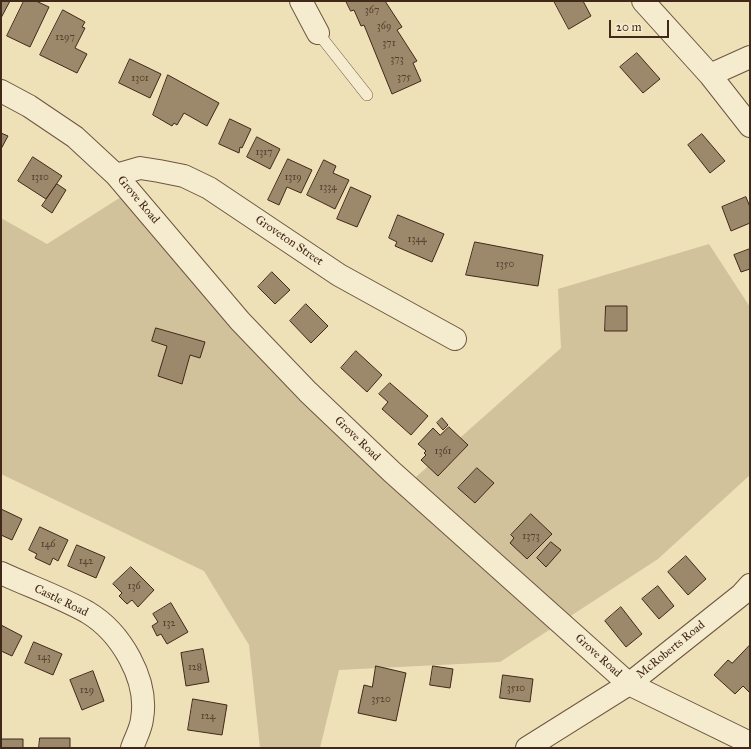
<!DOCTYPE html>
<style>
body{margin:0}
#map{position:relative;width:751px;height:749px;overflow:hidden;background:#efe1b7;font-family:"IM FELL Great Primer",serif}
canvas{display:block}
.frame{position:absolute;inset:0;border:2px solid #422819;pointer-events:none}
.scale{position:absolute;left:609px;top:20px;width:60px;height:18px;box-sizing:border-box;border:2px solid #422819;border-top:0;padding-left:5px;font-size:12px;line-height:14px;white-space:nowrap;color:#422819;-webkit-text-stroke:3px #f5ecd0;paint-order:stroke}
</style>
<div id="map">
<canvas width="751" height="749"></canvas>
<div class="frame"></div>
<div class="scale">20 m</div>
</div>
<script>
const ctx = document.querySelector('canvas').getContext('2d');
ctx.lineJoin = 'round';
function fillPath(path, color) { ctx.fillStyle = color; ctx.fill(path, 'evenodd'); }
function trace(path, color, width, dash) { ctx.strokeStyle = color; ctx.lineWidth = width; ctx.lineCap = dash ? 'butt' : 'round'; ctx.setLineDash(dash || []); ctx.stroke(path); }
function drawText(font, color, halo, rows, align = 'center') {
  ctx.font = font + ' "IM FELL Great Primer",serif'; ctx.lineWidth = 3; ctx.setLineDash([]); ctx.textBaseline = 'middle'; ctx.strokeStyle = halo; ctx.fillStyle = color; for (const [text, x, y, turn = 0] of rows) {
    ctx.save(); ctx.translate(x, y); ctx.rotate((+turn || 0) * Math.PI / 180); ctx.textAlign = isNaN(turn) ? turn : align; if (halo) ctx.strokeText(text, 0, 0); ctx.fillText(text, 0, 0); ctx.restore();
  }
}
fillPath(new Path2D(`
 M121,197L407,485L561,348L558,289L709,244L750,307V475L658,559L500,662L339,670L320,748H260L249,645L204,571L1,474V218L47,244Z`), '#d2c29c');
const building = new Path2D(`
 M1,1H10L1,18Z
 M24,1H36L49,7L30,47L7,36Z
 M346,1H385L402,27L397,30L417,61L413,63L421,81L392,94L364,25L361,26L354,10L351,11Z
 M554,1H583L591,16L569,29Z
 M63,10L85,22L82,27L85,28L75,48L87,54L77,73L40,55Z
 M637,53L660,79L643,93L620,67Z
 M130,59L161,74L150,98L119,83Z
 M168,75L219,103L207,126L184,113L177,125L174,123L172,126L153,115Z
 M230,119L251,129L242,148L240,147L239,153L219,144Z
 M1,133L8,136L1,149Z
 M702,134L725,161L710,173L688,145Z
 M257,137L280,149L270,169L247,157Z
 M33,157L62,176L46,199L18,181Z
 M288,159L312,170L301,193L287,187L279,205L268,200Z
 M324,160L336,166L333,173L349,180L335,209L307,195Z
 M57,184L66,190L52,213L42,206Z
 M351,187L371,196L357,227L337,219Z
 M746,197L750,207V223L731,231L722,207Z
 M398,215L444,234L432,262L395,246L397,242L389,238Z
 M475,242L543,255L538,286L466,275Z
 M750,249V269L741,272L734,255Z
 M272,272L290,290L275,304L258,287Z
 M306,304L328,326L311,343L290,321Z
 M606,306H627V331H605Z
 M156,328L205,342L200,358L190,355L182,384L158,376L167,346L152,341Z
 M356,351L382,375L367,392L341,368Z
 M390,383L428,416L411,435L382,409L388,402L379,394Z
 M442,418L448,425L443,430L437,423Z
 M449,427L468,445L438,476L421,460L426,455L424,453L426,451L418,444L433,428L440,435Z
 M477,468L494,483L475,503L458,488Z
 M1,509L22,519L12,540L1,535Z
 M531,514L552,534L527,559L510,543L514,538L511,535Z
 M40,527L68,540L58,561L53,558L50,565L35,558L37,554L29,550Z
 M551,542L561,550L546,567L537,558Z
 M77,545L105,557L96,578L68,566Z
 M686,556L706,579L688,595L668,572Z
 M131,567L154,590L138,607L132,600L127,604L119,596L122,593L113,584Z
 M658,586L674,606L659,619L642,599Z
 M171,603L188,632L167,644L161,634L157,636L152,626L158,622L153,614Z
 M621,607L642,634L626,647L605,621Z
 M1,625L22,636L12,656L1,651Z
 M34,642L62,654L53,675L25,663Z
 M750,645V693L743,686L735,694L714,675L728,660L732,663Z
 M203,649L209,682L186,686L181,653Z
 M376,666L406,673L396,721L358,713L364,685L372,687Z
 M433,666L453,669L450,688L430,685Z
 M93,671L104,701L82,710L70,680Z
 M503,675L533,679L530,702L500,698Z
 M193,699L227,705L222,735L188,730Z
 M40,738H70V748H39Z
 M1,739H23V748H1Z`);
fillPath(building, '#9c886b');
trace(building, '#422819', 1);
const lane = new Path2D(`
 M318,33L367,95`);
const street = new Path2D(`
 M301,1L318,33
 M643,1L710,75L750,126
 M710,75L750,57
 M1,91L29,106L75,137L116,175L240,321L308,392L392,472L629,684L750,743
 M116,175L140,168L159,171L184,176L209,188L339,275L455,339
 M1,573C29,586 60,597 87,612C121,632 149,680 142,719C141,729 135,739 132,748
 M527,748L629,684L741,595L750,585`);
trace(lane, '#6d5640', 12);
trace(street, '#6d5640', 24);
trace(lane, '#f5ecd0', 11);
trace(street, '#f5ecd0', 22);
drawText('10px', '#58402e', null, [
 ["367",372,11],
 ["369",384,27],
 ["1297",65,38],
 ["371",389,44],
 ["373",397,60],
 ["375",404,78],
 ["1301",140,79],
 ["1317",264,153],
 ["1310",40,178],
 ["1319",293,178],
 ["1334",328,188],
 ["1344",417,240],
 ["1350",505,265],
 ["1361",443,452],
 ["1373",531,537],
 ["146",48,545],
 ["142",86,562],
 ["136",134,587],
 ["132",169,624],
 ["143",44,658],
 ["128",195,668],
 ["3510",516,689],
 ["129",87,691],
 ["3520",381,700],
 ["124",208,717]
]);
drawText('12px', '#422819', '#f5ecd0', [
 ["Grove Road",138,200,50],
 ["Groveton Street",289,241,34],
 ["Grove Road",357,439,44],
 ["Castle Road",61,601,26],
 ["McRoberts Road",671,650,-39],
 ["Grove Road",598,656,42]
]);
</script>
